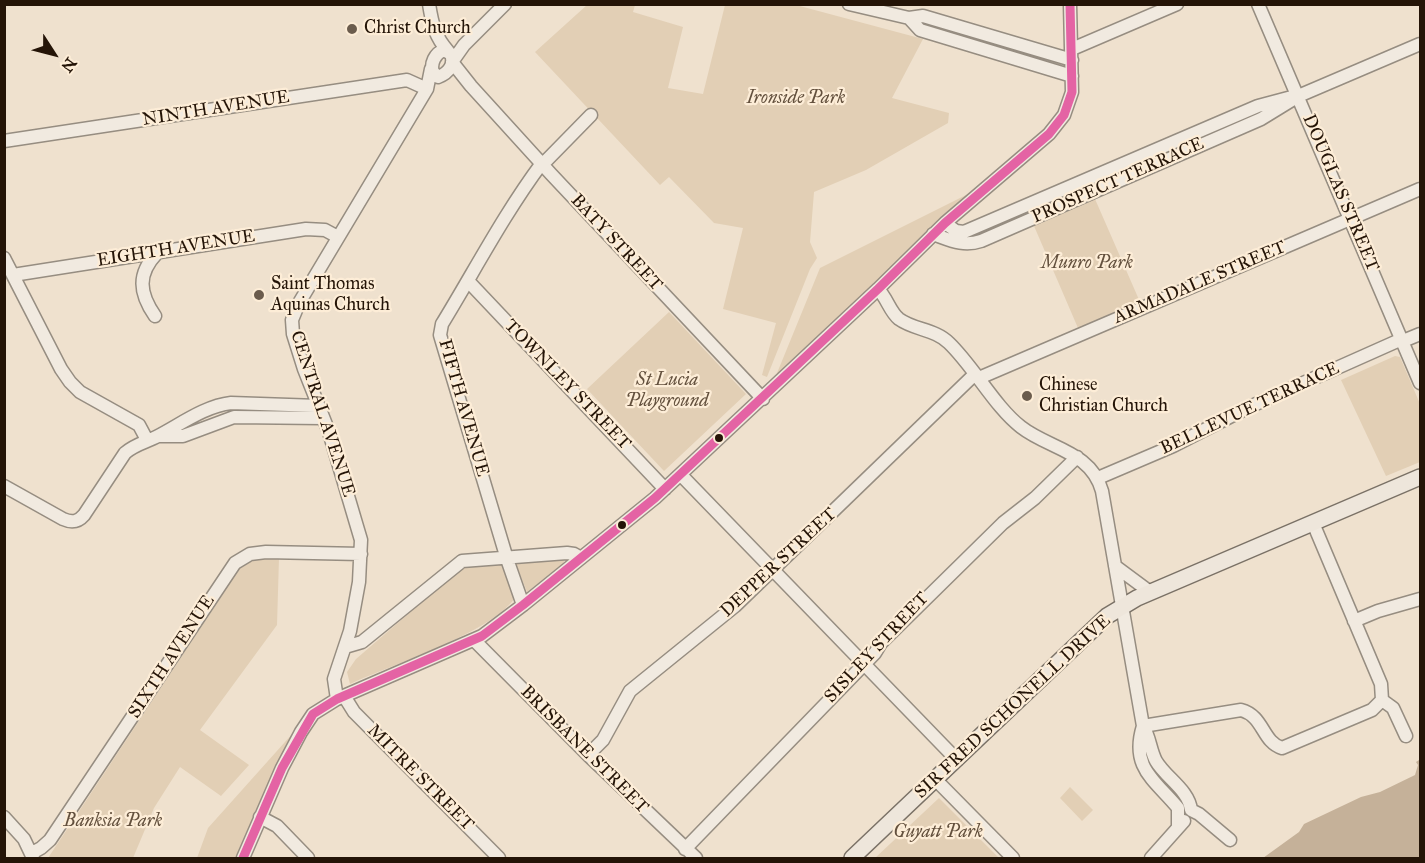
<!DOCTYPE html>
<style>
body{margin:0}
#map{position:relative;width:1425px;height:863px;overflow:hidden;background:#efe1ce;font-family:"IM FELL Great Primer",serif}
canvas{display:block}
.frame{position:absolute;inset:0;border:6px solid #241407;pointer-events:none}
.north{position:absolute;left:24px;top:24px;width:60px;height:60px;-webkit-text-stroke:4px #fdedd7;paint-order:stroke;rotate:126deg;font-size:16px;font-weight:700;line-height:24px;text-align:center;color:#241407}
.north::after{content:'';display:block;margin:auto;width:21px;height:27px;background:#241407;clip-path:polygon(50% 0,100% 100%,50% 72%,0 100%)}
</style>
<div id="map">
<canvas width="1425" height="863"></canvas>
<div class="frame"></div>
<div class="north">N</div>
</div>
<script>
const ctx = document.querySelector('canvas').getContext('2d');
ctx.lineJoin = 'round';
function fillPath(path, color) { ctx.fillStyle = color; ctx.fill(path, 'evenodd'); }
function trace(path, color, width, dash) { ctx.strokeStyle = color; ctx.lineWidth = width; ctx.lineCap = dash ? 'butt' : 'round'; ctx.setLineDash(dash || []); ctx.stroke(path); }
function drawText(font, color, halo, rows, align = 'center') {
  ctx.font = font + ' "IM FELL Great Primer",serif'; ctx.lineWidth = 4.5; ctx.setLineDash([]); ctx.textBaseline = 'middle'; ctx.strokeStyle = halo; ctx.fillStyle = color; for (const [text, x, y, turn = 0] of rows) {
    ctx.save(); ctx.translate(x, y); ctx.rotate((+turn || 0) * Math.PI / 180); ctx.textAlign = isNaN(turn) ? turn : align; if (halo) ctx.strokeText(text, 0, 0); ctx.fillText(text, 0, 0); ctx.restore();
  }
}
fillPath(new Path2D(`
 M587,5H635L633,12L683,27L668,88L703,94L725,5H796L923,39L892,98L949,113L948,123L866,170L814,192L810,242L817,258L810,269L767,377L762,375L776,323L723,309L743,228L714,223L669,177L660,185L535,52Z
 M972,192L775,378L820,268Z
 M1095,199L1140,302L1078,328L1034,226Z
 M669,312L746,394L664,471L587,389Z
 M1395,356L1400,357L1420,404V462L1386,476L1341,380Z
 M256,557L279,558L277,625L200,730L249,765L221,796L180,767L154,808L133,858H48L241,567Z
 M566,558L562,565L527,592L516,564Z
 M465,565H504L514,599C490,633 391,665 350,684L347,672L356,659Z
 M293,733L236,858H197L208,828Z
 M1070,787L1093,810L1082,821L1060,798Z
 M939,798L999,858H875Z`), '#e2cfb5');
fillPath(new Path2D(`
 M1419,760L1420,858H1263L1299,832L1304,824L1361,797L1380,792L1415,775L1418,765L1416,762Z`), '#c5b199');
const minor = new Path2D(`
 M429,4C432,23 435,37 448,51
 M849,4L909,18L923,16L1072,60
 M1258,4L1420,383
 M909,18L920,30L1072,76
 M1072,49L1177,4
 M444,50L451,54C455,64 449,73 438,77L433,72C430,64 435,53 444,50Z
 M452,62L471,86L551,174L763,399
 M452,62L464,45L505,4
 M4,141L407,80L427,89
 M543,164L591,115
 M945,223L956,231L964,232L1258,106L1303,94L1420,44
 M933,234C950,240 963,247 981,241L1261,119L1292,100
 M4,258L61,369L70,382L80,392L139,425L147,440
 M13,275L306,229L325,230L338,237
 M468,281L665,489
 M878,289C887,298 890,312 899,319C914,330 935,329 949,343C974,367 995,407 1021,427C1049,449 1091,451 1102,491L1143,726C1150,737 1150,750 1156,761C1166,778 1189,790 1191,810L1199,814L1230,840
 M155,316C139,293 137,274 157,253
 M1403,341L1420,334
 M979,378L1420,189
 M158,436H183L234,417L323,418
 M681,475L957,760
 M1098,478L1173,446L1247,408L1402,339
 M4,486L63,519C72,523 78,522 84,515L125,453C135,444 147,442 158,436C181,424 205,406 231,403L318,406
 M1313,523L1381,684L1382,700
 M1115,566L1150,592
 M523,605L507,559L440,335L442,324C475,270 504,214 542,163
 M1354,621L1378,611L1420,599
 M474,640L588,755L696,858
 M345,647L362,642L462,561L567,553L574,554L581,558
 M344,696L354,712L499,858
 M337,699L334,679L350,631L359,582L361,540L329,432L304,369L293,334L292,320L299,303L427,89L431,69
 M1382,700L1393,708L1406,736
 M1143,726L1241,710C1264,716 1262,742 1282,748L1372,710L1382,700
 M1143,726C1130,768 1155,780 1178,808V826
 M588,755L603,740L630,691L735,606L975,374
 M936,780L1013,858
 M4,817L24,839L33,858
 M260,817L277,826L308,858
 M685,849L875,653L881,643L1003,523L1035,498L1077,457
 M32,853L41,848L50,840L235,563L250,554L266,552L361,554
 M243,858L282,768L301,732L313,714L337,699L482,636L523,605L655,498L878,289L945,223L1049,134L1064,115L1072,92L1070,4
 M1151,858L1184,821`);
const major = new Path2D(`
 M852,858L1107,616L1137,598L1420,477`);
trace(minor, '#968d81', 15);
trace(major, '#7a7166', 18);
trace(minor, '#f1eae0', 12);
trace(major, '#eee6db', 15);
trace(new Path2D(`
 M243,858L282,768L313,714L337,699L482,636L523,605L655,498L878,289L945,223L1049,134L1064,115L1072,92L1070,4`), '#e463a4', 9);
for (const [x, y, r, color] of [
 [352,29,6,"#6b5c4d"],
 [259,295,6,"#6b5c4d"],
 [1027,396,6,"#6b5c4d"],
 [719,438,5,"#241407"],
 [622,525,5,"#241407"]
]) { const dot = new Path2D(); dot.arc(x, y, r, 0, 2 * Math.PI); ctx.fillStyle = color; ctx.fill(dot); trace(dot, '#fdedd7', 2); }
drawText('18px', '#241407', '#fdedd7', [
 ["Christ Church",364,29],
 ["Saint Thomas",271,285],
 ["Aquinas Church",271,306],
 ["Chinese",1039,386],
 ["Christian Church",1039,407]
], 'left');
drawText('italic 18px', '#63503d', '#fdedd7', [
 ["Ironside Park",796,99],
 ["Munro Park",1087,264],
 ["St Lucia",667,381],
 ["Playground",667,402],
 ["Banksia Park",113,822],
 ["Guyatt Park",938,833]
]);
drawText('18px', '#241407', '#fdedd7', [
 ["NINTH AVENUE",216,109,-9],
 ["PROSPECT TERRACE",1118,181,-24],
 ["DOUGLAS STREET",1340,193,67],
 ["BATY STREET",616,243,47],
 ["EIGHTH AVENUE",176,249,-9],
 ["ARMADALE STREET",1200,283,-23],
 ["TOWNLEY STREET",567,385,46],
 ["FIFTH AVENUE",463,408,74],
 ["BELLEVUE TERRACE",1250,409,-25],
 ["CENTRAL AVENUE",322,414,72],
 ["DEPPER STREET",779,563,-43],
 ["SISLEY STREET",877,648,-47],
 ["SIXTH AVENUE",172,657,-57],
 ["SIR FRED SCHONELL DRIVE",1013,707,-43],
 ["BRISBANE STREET",584,750,45],
 ["MITRE STREET",420,778,45]
]);
</script>
